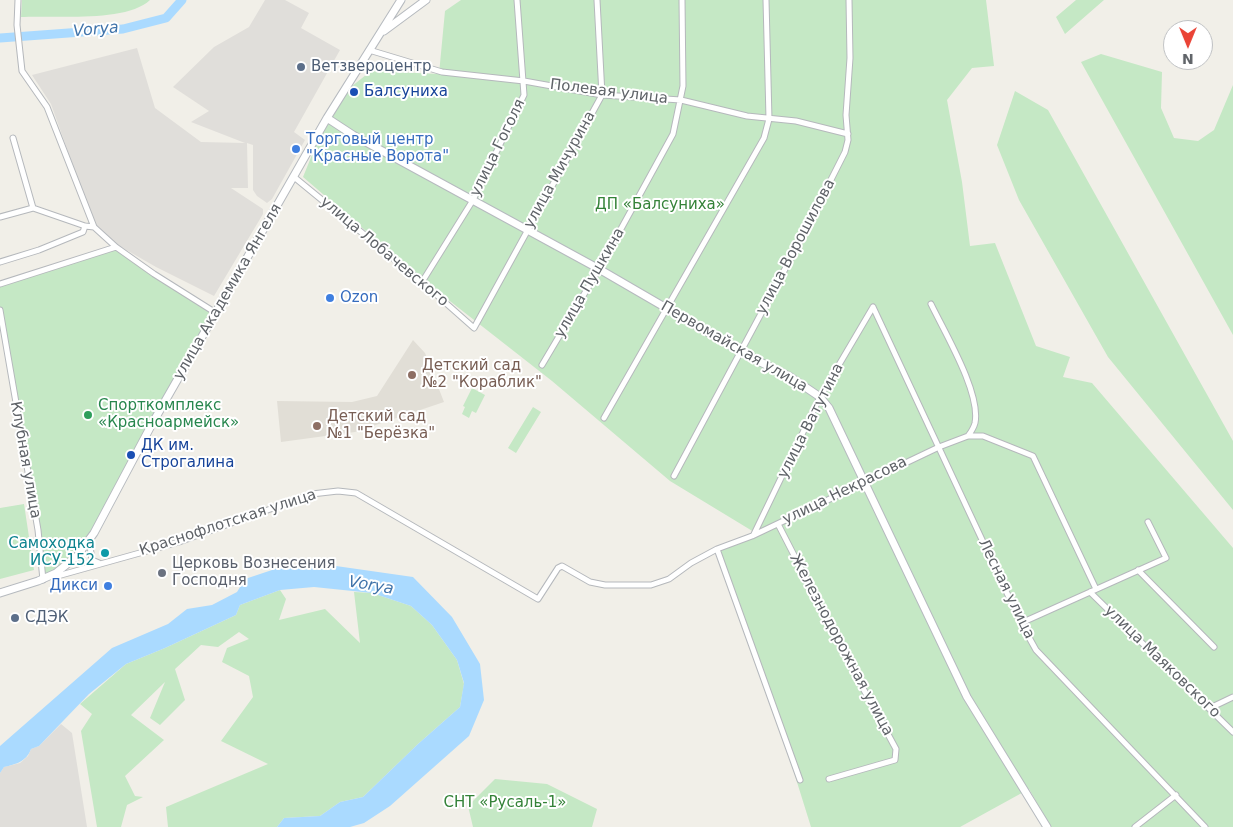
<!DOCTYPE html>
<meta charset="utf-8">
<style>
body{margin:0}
#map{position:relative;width:1233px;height:827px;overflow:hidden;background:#f1efe8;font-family:"DejaVu Sans",sans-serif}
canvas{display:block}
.north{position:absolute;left:1163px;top:20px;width:50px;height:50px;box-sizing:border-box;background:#fff;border:1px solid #bfc1c3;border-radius:50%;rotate:180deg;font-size:14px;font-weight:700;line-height:20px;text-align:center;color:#5f6368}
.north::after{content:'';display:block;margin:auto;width:18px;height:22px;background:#ea4335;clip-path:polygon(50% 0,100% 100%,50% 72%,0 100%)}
</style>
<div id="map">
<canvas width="1233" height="827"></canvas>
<div class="north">N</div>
</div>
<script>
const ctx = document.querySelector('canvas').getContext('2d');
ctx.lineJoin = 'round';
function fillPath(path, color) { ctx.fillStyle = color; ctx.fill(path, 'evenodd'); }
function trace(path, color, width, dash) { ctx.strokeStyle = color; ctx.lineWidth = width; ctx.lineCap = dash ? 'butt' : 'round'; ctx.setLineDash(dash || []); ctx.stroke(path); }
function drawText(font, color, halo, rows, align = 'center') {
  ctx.font = font + ' "DejaVu Sans",sans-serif'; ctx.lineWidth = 4; ctx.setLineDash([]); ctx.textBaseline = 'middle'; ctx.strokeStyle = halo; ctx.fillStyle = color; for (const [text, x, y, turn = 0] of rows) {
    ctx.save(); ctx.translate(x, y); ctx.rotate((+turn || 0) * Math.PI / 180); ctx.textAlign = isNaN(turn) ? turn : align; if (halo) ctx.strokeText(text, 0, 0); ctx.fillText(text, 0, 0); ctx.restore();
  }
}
fillPath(new Path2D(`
 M265,0H285L309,13L301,28L340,50L294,132L305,140L272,199L267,203L257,196L253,190V145L247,143L248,188H231L263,209V214L214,296L156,267L109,240L93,222L51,104L32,75L137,48L155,108L201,142L245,143L191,122L209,111L173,87L214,47L249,27Z
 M61,724L72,733L87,827H0V773L4,767L20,763L28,756L31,749L39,746Z`), '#e0deda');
fillPath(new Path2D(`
 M413,340L425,353L444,402L355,432L281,442L277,401L352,402L377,396Z`), '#e1ded6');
fillPath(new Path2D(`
 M22,0H150C126,23 54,15 21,17Z
 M461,0H986L994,66L972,68L947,100L962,182L970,246L995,243L1036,346L1070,357L1063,377L1092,383L1233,548V827H1051L1029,789L960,827H811L772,702L717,552L754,532L670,481L552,381L423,280L303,177L327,118L342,94L371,71L439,74L445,11Z
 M1076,0H1104L1065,34L1056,17Z
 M1101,54L1162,72L1161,108L1174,138L1198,141L1214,130L1233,85V335L1081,62Z
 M1015,91L1048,110L1233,441V510L1108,357L1019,200L997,145Z
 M116,247L216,313L77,556L42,580L38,530L0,310V284Z
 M472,388L485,395L476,413L472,411L469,418L462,414L465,407L463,406Z
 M533,407L541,412L516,453L508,448Z
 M24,504L34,570L0,579V508Z
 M280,590L286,599L279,620L325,609L360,643L354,592L372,593L411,606L432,625L457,660L464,684L460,707L418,744L363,797L340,802L320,816L284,818L277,827H168L166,807L268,764L221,741L253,697L249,676L222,662L227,648L249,639L239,632L218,647L201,645L175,669L185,700L160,725L150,718L165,682L131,715L164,740L125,776L135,796L143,797L127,805L121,827H97L81,731L92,714L80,704L126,664L165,648L236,615L240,605Z
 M495,779L547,784L597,809L592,827H473L468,806Z`), '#c5e8c5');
fillPath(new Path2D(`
 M284,566H336L413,577L452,617L480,664L484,700L469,736L390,806L364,823L350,827H277L284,818L320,816L340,802L363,797L418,744L460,707L464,683L457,660L432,625L411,606L372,593L314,587L280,590L240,605L236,615L165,648L126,664L89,694L39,746L31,749C26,762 16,764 4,767L0,773V746L112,648L168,624L187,609L212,605L237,592L245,579Z`), '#aadaff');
trace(new Path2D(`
 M0,38L123,29L166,18L182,0`), '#aadaff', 9);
const street = new Path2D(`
 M18,0L17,25L22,71L47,107L94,227L116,247L154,274L216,313
 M369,50L442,72L524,81L602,95L681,100L747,116L796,121L848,134
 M13,138L33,208
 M294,177L422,282L474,328L602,95L597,0
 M0,217L33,208L85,226L94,227
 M0,262L39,250L83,232L85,226
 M422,282L473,200L524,95L517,0
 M0,284L116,247
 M931,304C945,333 981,393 975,423C974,427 971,432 968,436
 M873,307L1021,623L1036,650L1205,827
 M0,310L38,530L43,580
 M542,365L599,269L673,134L683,86L682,0
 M604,418L764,138L769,119L766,0
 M674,476L800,241L845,152L848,140L846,115L850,58L849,0
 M778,524L852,668L896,749L895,760L829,779
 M754,534L820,397L873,307
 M89,539L92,560L99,563
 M717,549L800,780
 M1138,570L1214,647
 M54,577L179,542L312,494L338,491L356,493L538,599L558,568L562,566L590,582L605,585H651L669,579L691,563L717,549L752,536L939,447L968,436H983L1033,456L1096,589
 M1090,592L1233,732
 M1021,623L1166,558L1148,522
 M1210,708L1233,697
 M1135,827L1176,795`);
const secondary = new Path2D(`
 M384,31L426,0
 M327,118L353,135L599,269L754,359L789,376L820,397L829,408L967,697L1047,827
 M0,593L38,581L56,573L77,556L94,533L152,424L327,118L401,0`);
trace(street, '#b5b8bc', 7);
trace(secondary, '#b6babf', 9);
trace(street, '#fff', 5);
trace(secondary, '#fff', 7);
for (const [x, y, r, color] of [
 [301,67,5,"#5c6f8a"],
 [354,92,5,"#1a4fb4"],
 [296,149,5,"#3f7fe0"],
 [330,298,5,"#3f7fe0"],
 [412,375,5,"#8d6e63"],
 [88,415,5,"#2e9e5b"],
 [317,426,5,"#8d6e63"],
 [131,455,5,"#1a4fb4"],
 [105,553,5,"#0f9aa8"],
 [162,573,5,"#6b7280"],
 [108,586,5,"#3f7fe0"],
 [15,618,5,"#5c6f8a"]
]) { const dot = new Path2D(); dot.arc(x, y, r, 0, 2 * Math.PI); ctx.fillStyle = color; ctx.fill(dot); trace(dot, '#fff', 2); }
drawText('15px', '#4e5e75', '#fff', [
 ["Ветзвероцентр",311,67],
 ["СДЭК",25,618]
], 'left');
drawText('15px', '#164399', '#fff', [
 ["Балсуниха",364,92],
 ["ДК им.",141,446],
 ["Строгалина",141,463]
], 'left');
drawText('15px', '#5f6368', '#fff', [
 ["Полевая улица",609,92,7],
 ["улица Гоголя",498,148,-64],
 ["улица Мичурина",560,170,-61],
 ["улица Ворошилова",796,247,-62],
 ["улица Лобачевского",384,252,40],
 ["улица Пушкина",590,283,-60],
 ["улица Академика Янгеля",228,292,-60],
 ["Первомайская улица",734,347,30],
 ["улица Ватутина",811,421,-63],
 ["Клубная улица",25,460,80],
 ["улица Некрасова",845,491,-26],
 ["Краснофлотская улица",228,523,-18],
 ["Лесная улица",1006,589,64],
 ["Железнодорожная улица",841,645,62],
 ["улица Маяковского",1162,662,44]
]);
drawText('15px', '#366cbe', '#fff', [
 ["Торговый центр",306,140],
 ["\"Красные Ворота\"",306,157],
 ["Ozon",340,298],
 ["Дикси",98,586,"right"]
], 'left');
drawText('15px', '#348238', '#fff', [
 ["ДП «Балсуниха»",660,205],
 ["СНТ «Русаль-1»",505,803]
]);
drawText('15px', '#785e54', '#fff', [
 ["Детский сад",422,366],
 ["№2 \"Кораблик\"",422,383],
 ["Детский сад",327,417],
 ["№1 \"Берёзка\"",327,434]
], 'left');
drawText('15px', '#27864d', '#fff', [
 ["Спорткомплекс",98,406],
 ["«Красноармейск»",98,423]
], 'left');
drawText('15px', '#0d838f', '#fff', [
 ["Самоходка",95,544],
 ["ИСУ-152",95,561]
], 'right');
drawText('15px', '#5b616d', '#fff', [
 ["Церковь Вознесения",172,564],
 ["Господня",172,581]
], 'left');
drawText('italic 16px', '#4174aa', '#fff', [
 ["Vorya",96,30,-5],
 ["Vorya",371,586,10]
]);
</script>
